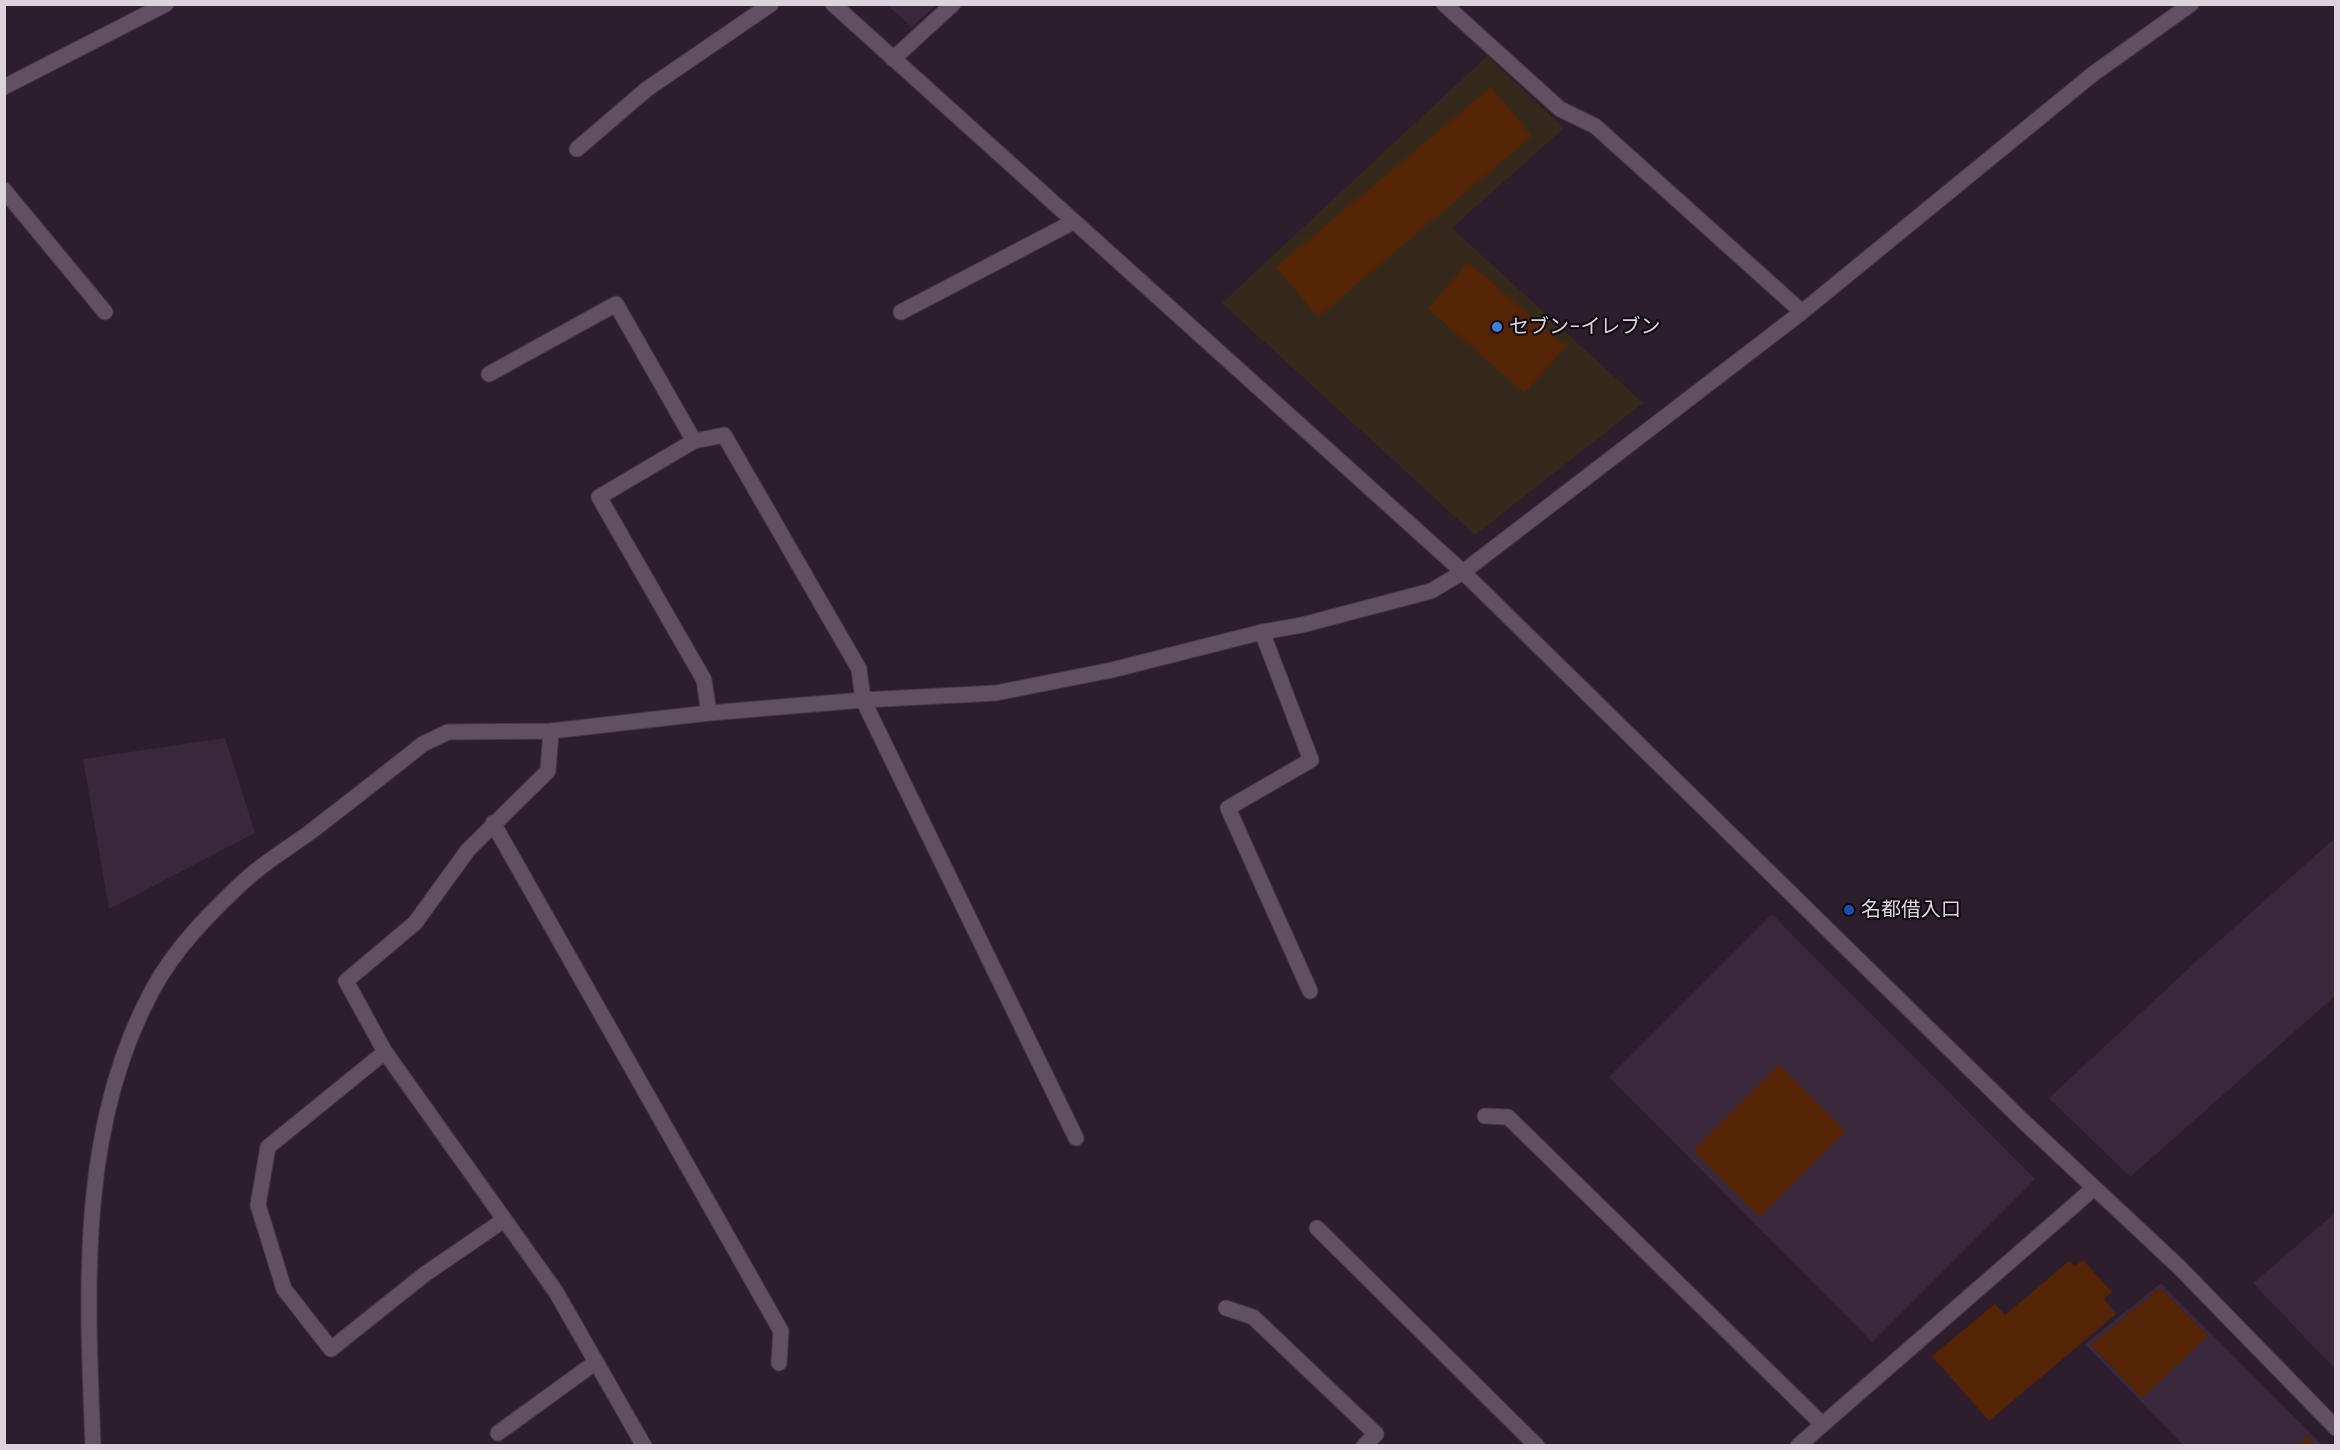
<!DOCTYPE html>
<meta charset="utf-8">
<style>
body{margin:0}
#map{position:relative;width:2340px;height:1450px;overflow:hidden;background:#2d1e2e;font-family:Merriweather,serif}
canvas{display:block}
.frame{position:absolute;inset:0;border:6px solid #ddd3dd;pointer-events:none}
</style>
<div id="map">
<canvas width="2340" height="1450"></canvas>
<div class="frame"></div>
</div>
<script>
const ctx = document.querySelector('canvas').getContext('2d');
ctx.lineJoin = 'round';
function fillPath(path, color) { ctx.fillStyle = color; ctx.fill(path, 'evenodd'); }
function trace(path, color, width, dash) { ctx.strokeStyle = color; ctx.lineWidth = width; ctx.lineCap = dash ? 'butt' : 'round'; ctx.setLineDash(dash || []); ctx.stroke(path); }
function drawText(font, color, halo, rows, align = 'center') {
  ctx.font = font + ' Merriweather,"Noto Sans JP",serif'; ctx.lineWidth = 4.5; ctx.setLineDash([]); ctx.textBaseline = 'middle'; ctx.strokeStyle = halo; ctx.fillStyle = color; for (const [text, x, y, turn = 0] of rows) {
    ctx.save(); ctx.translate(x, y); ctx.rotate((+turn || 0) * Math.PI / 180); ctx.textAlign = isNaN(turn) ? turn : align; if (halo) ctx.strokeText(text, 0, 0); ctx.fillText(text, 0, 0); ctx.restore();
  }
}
fillPath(new Path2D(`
 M1487,56L1564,128L1452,228L1643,403L1475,535L1222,303Z`), '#35291b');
fillPath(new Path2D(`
 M887,5H936L912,27Z
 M225,738L255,833L109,909L83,759Z
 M2335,838V996L2130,1177L2049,1098L2199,959Z
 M1772,914L2035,1179L1872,1342L1609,1077Z
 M2335,1213V1369L2253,1283Z
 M2161,1283L2322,1445H2183L2085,1344Z`), '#39273b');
fillPath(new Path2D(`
 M1491,87L1532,136L1318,317L1276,267Z
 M1468,262L1566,346L1525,393L1428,309Z
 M1779,1064L1846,1131L1760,1217L1693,1150Z
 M2083,1260L2112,1292L2104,1299L2116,1314L1989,1421L1932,1356L1995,1304L2005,1315L2069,1261L2075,1266Z
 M2160,1288L2208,1336L2142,1398L2091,1345Z
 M2307,1436L2317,1446H2297Z`), '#542404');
const service = new Path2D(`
 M577,149L647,89L771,4
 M4,190L105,312
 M901,312L1073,222
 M489,374L616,304L694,441
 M1262,632L1311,760L1228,808L1310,991
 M863,700L1076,1138
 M493,823L781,1331L779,1363
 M1485,1116L1508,1117L1822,1424
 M1317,1228L1537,1446
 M1226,1308L1253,1317L1376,1434L1364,1446
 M498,1433L596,1362`);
const minor = new Path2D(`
 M833,4L1463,572L2022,1120L2179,1267
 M1444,4L1560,109L1595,126L1802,312
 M893,59L953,4
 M4,87L166,4
 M709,713L704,680L599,497L694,441L724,435L859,669L863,700
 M551,731L548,771L468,850L415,923L346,981L385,1052L556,1292L644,1446
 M385,1052L268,1147L258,1205L284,1289L331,1349L425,1274L504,1220
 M93,1446C87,1293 77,1128 153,989C175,948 210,913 243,882C263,863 287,849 309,833C347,804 385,774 423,744L448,732L551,731L709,713L863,700L996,693L1112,670L1262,632L1302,625L1431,591L1463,572L1802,312L2093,74L2191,4
 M1798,1446L2094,1188`);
const tertiary = new Path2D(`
 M2179,1267L2336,1428`);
trace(service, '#453946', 17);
trace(minor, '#453946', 17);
trace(tertiary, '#453946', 17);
trace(service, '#615062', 15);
trace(minor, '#615062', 15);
trace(tertiary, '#615062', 15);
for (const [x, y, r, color] of [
 [1497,327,6,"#3f7fe0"],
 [1849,910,6,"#1a4fb4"]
]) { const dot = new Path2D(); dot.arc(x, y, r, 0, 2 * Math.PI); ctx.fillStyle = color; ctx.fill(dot); trace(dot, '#110b12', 2); }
drawText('20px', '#ddd3dd', '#110b12', [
 ["セブン-イレブン",1509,327],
 ["名都借入口",1861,910]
], 'left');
</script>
